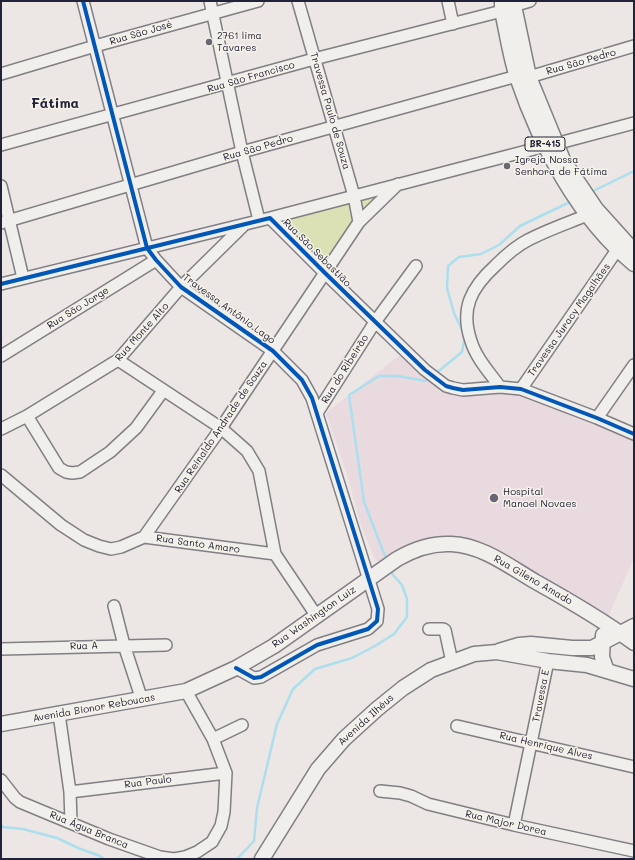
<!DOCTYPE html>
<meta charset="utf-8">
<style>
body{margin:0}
#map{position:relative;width:635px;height:860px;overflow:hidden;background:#ece6e5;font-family:Mali,sans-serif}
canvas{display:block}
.frame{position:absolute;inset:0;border:2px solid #22223b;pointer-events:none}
</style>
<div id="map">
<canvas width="635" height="860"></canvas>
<div class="frame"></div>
</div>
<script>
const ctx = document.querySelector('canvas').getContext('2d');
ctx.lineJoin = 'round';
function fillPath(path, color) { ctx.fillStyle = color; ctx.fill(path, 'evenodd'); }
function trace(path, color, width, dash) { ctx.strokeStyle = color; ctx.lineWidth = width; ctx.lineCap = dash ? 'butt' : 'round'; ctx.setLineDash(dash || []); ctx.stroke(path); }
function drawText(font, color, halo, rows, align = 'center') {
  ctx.font = font + ' Mali,sans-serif'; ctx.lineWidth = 3; ctx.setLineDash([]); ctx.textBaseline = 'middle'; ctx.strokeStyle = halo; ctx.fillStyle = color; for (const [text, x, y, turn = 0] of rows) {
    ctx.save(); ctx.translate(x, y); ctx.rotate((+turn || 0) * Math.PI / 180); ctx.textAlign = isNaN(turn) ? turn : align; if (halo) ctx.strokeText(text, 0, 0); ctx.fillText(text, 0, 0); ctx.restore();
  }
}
fillPath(new Path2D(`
 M400,355L438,387L449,393L463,395L499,393L530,397L590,420L634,439V558L609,615L603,614L479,542L461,536H439L420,540L409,544L384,561H377L374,557L361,525L346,471L326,413Z`), '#e9dae0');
fillPath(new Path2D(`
 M390,188L362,213L357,198Z
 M350,201L353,222L327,261L282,220Z`), '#dce0b5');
trace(new Path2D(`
 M589,193L634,171
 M435,374L462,352L465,336L454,313L447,288L448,266L459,257L481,254L499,245L520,226L572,201
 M387,561L364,502L349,395L379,376H398L425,381L429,378
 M1,825L3,827L23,829L57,838L78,848L100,856L104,859
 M237,859L254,841L257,808L277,724L293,689L315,669L352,658L375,646L394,634L407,617V599L402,585L393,575L391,569`), '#acdfed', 2.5);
const minor = new Path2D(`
 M83,1L147,248L156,260L181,287L273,351L302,380L312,398L378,609L377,621L368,629L317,645L261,677L254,678L236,668
 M210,1L242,152L259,220
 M298,1L354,196L359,222
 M448,1L453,24
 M513,6L530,1
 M1,74L95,46L258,1
 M529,77L634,46
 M559,143L634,123
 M1,145L314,59L502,11
 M1,186L23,278
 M270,218L542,147
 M1,223L242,152L517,76
 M1,284L270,218L325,273L425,370L446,386L453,388L463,390L500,387L521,389L597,418L634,434
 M1,356L156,260
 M118,360L221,428L247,451L259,471L275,554
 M500,387C490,373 476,358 471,341C460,309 471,288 495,266C505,256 516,246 528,240C547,230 568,223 587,215
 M521,389L617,250
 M317,413L375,322L416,266
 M27,416L59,468L66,472L72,473L80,472L110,452L136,428L163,391
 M597,418L634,365
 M1,429L27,416L118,360L181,287L244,225
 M1,475L61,525L84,540L99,546L111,549L121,547L144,537L275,554L316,615
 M144,537L221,428L359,222L398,184
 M114,606L124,645L142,700
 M429,629H443L445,630L452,662
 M1,649L166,645
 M59,714L70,792L71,822
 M457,726L634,767
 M213,739L242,725
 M1,780L15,798L20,802L109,839L160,857L174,859L185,857L197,852L212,842L221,826L224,812L226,773L213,739L186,691
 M380,791L400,793L411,796L428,804L514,825L634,851
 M70,792L226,773
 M514,825L548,661`);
const major = new Path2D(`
 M502,1V11C507,33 510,56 517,77C540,145 578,218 634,264
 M513,1L529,77L563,160L596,209L634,251
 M603,635L602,657L607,671
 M499,651L519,645L531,644L572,648H592L634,626
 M1,724L186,691L236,668L274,646L397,559C414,549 431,543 451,544C482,545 510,567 536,582C570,601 603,620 634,643
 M262,859L318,769L344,739L377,709L403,688L431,670L474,654L497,652L548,661L587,665L634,679`);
trace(minor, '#817f83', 14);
trace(major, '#817f83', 17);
trace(minor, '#f1efec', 11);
trace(major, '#f1efec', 14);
trace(new Path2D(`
 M83,1L147,248L156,260L181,287L273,351L302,380L312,398L378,609L377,621L368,629L317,645L261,677L254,678L236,668
 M1,284L270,218L325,273L425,370L446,386L453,388L463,390L500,387L521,389L597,418L634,434`), '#0057b8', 4);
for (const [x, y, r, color] of [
 [209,42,4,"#696776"],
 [507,166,4,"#696776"],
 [494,498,5,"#696776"]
]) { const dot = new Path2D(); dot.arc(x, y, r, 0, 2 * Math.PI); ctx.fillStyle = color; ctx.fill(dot); trace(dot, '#f7f3e8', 1.5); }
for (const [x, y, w] of [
 [545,144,40]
]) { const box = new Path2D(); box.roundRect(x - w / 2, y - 7, w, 14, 3); ctx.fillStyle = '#f7f3e8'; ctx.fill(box); trace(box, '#22223b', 1); }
drawText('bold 9px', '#22223b', null, [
 ["BR-415",545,144]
]);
drawText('10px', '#22223b', '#f7f3e8', [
 ["Rua São José",141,33,-16],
 ["Rua São Pedro",581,62,-16],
 ["Rua São Francisco",251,77,-16],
 ["Travessa Paulo de Souza",330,111,74],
 ["Rua São Pedro",258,148,-16],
 ["Rua São Sebastião",317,253,45],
 ["Rua São Jorge",78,308,-32],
 ["Travessa Antônio Lago",229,309,36],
 ["Travessa Juracy Magalhães",569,320,-55],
 ["Rua Monte Alto",142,332,-48],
 ["Rua do Ribeirão",345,369,-58],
 ["Rua Reinaldo Andrade de Souza",221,427,-56],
 ["Rua Santo Amaro",198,544,8],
 ["Rua Gileno Amado",533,580,30],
 ["Rua Washington Luiz",314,617,-35],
 ["Rua A",84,646,-2],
 ["Travessa E",541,696,-79],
 ["Avenida Bionor Reboucas",94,708,-10],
 ["Avenida Ilhéus",366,720,-42],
 ["Rua Henrique Alves",546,746,13],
 ["Rua Paulo",148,782,-7],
 ["Rua Major Dorea",506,823,13],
 ["Rua Água Branca",89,830,22]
]);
drawText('10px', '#22223b', '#f7f3e8', [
 ["2761 lima",217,36],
 ["Tavares",217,48],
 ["Igreja Nossa",515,160],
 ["Senhora de Fátima",515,172],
 ["Hospital",503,492],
 ["Manoel Novaes",503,504]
], 'left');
drawText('bold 14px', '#22223b', '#f7f3e8', [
 ["Fátima",55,104]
]);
</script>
